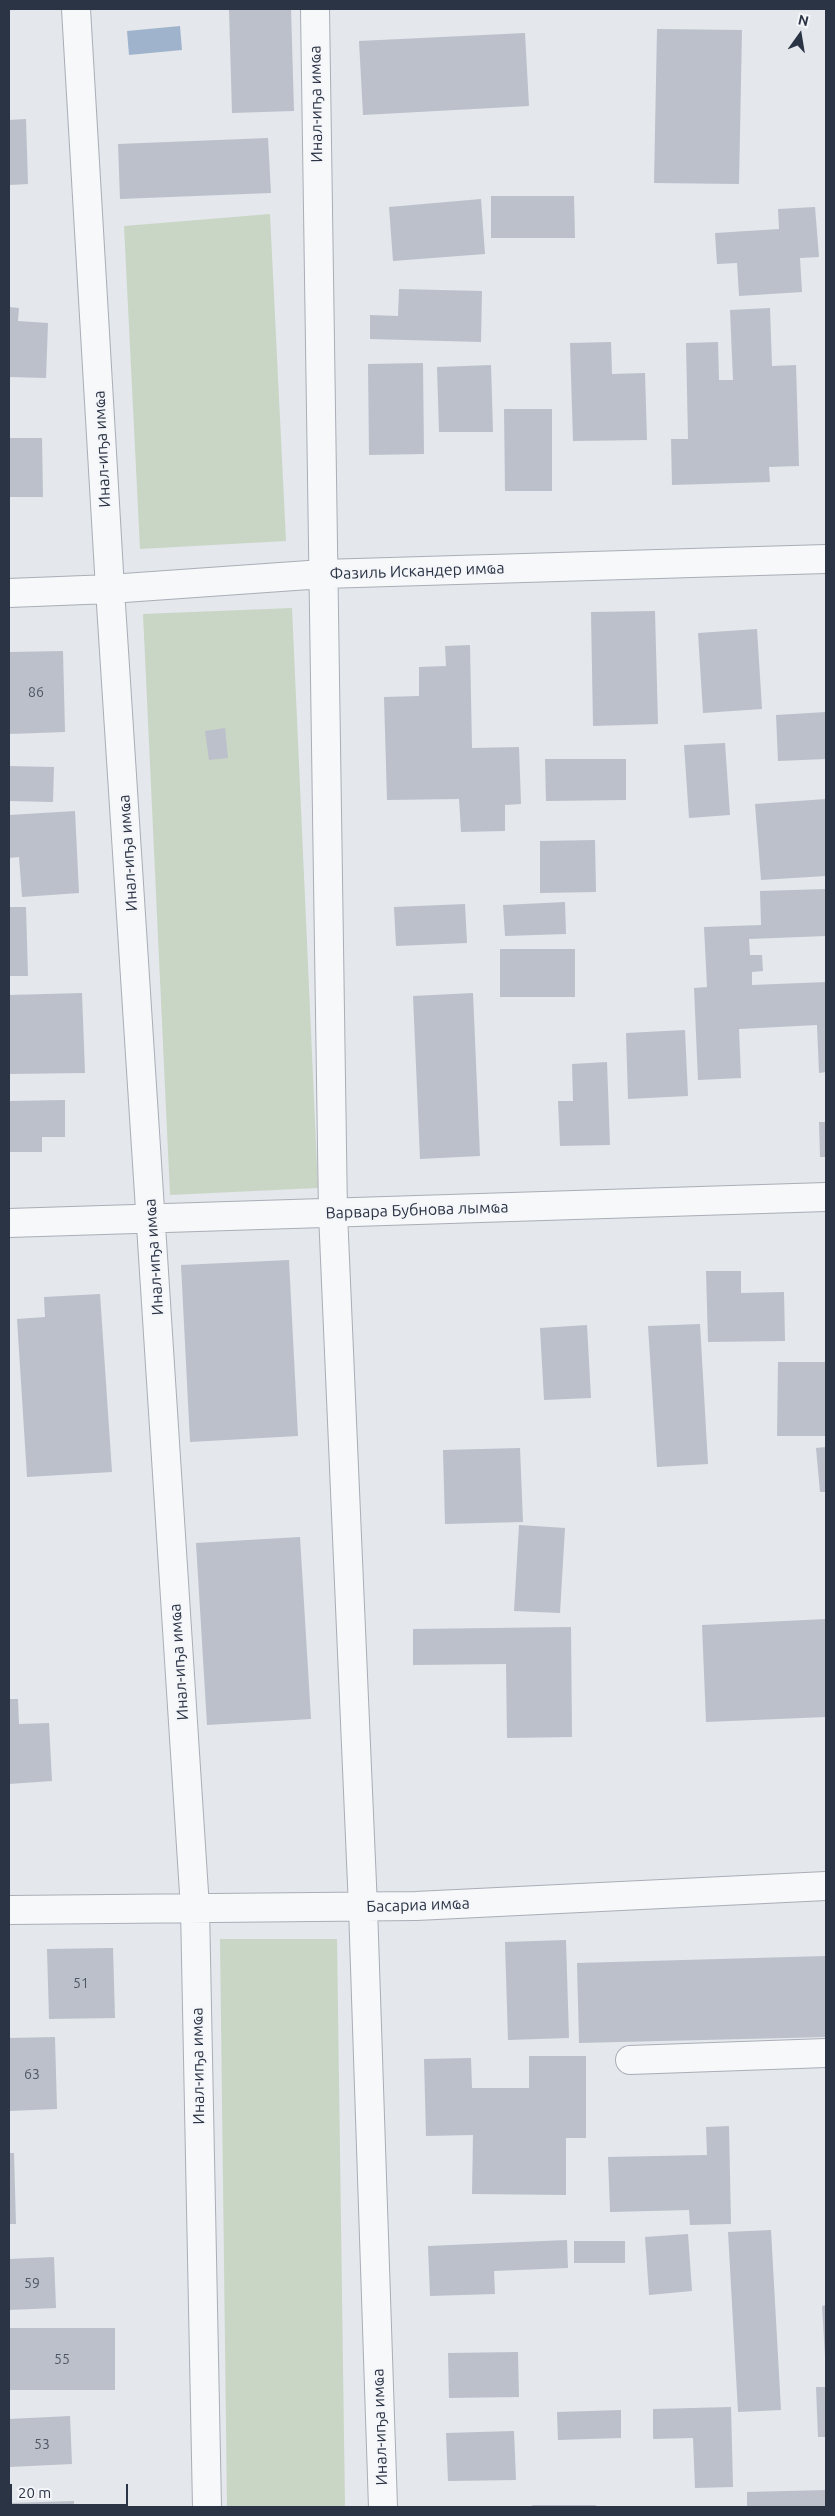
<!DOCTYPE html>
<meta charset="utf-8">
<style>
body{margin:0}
#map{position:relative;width:835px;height:2516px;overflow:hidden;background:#e4e7ec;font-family:Ubuntu,sans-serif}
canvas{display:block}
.frame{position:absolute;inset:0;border:10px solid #2b3445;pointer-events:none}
.north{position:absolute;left:775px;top:10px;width:50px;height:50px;-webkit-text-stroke:4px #f4f6f9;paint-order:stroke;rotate:13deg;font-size:14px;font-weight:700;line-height:20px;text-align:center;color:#2b3445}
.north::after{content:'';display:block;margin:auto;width:18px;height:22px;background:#2b3445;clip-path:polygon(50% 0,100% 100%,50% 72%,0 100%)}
.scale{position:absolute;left:10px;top:2484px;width:118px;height:22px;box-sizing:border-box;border:2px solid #2b3445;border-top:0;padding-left:6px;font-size:15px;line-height:18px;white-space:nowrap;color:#2b3445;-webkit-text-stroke:4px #f4f6f9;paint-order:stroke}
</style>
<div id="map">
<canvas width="835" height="2516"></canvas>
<div class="frame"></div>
<div class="north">N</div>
<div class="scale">20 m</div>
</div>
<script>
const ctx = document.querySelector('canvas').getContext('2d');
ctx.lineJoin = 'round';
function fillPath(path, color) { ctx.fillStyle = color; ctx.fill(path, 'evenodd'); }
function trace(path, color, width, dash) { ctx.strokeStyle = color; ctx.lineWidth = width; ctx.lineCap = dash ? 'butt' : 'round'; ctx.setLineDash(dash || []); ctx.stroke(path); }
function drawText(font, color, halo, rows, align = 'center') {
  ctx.font = font + ' Ubuntu,sans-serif'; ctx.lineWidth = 4.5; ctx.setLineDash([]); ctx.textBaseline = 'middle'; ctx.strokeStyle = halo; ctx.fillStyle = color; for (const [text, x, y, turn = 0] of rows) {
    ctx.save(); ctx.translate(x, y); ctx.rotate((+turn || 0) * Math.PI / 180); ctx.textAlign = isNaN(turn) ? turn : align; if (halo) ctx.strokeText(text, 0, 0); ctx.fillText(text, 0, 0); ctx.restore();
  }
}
fillPath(new Path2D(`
 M270,214L286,541L140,549L124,226Z
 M292,608L318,1188L170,1195L143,614Z
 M220,1939H337L345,2507H227Z`), '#c9d6c5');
fillPath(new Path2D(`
 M180,26L182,50L129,55L127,31Z`), '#9fb4cc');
fillPath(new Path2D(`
 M229,9H291L294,111L232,113Z
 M657,29L742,30L739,184L654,183Z
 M525,33L529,106L363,115L359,41Z
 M26,119L28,184L9,185V120Z
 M268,138L271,193L120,199L118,144Z
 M491,196H574L575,238H491Z
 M481,199L485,254L393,261L389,207Z
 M815,207L819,257L800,258L802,292L739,296L737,263L717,264L715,233L779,229L778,209Z
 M399,289L482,291L481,342L370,339V315L398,316Z
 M9,307L19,308L18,321L48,323L46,378L9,377Z
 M770,308L772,366L796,365L799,466L769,467L770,482L672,485L671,439H688L686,343L718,342L719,380H733L730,310Z
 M611,342L612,374L645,373L647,440L573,441L570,343Z
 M423,363L424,454L369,455L368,364Z
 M491,365L493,432H439L437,367Z
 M504,409H552V491H505Z
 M9,438H42L43,497H9Z
 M655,611L658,724L593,726L591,612Z
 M757,629L762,709L703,713L698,633Z
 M470,645L472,748L519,747L521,804L505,805V831L461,832L459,799L387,800L384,697L419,696V667L446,666L445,646Z
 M63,651L65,732L9,734V652Z
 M826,712V759L778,761L776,715Z
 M225,728L228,758L209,760L205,731Z
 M725,743L730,815L689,818L684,745Z
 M545,759H626V800L546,801Z
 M9,766L54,767L53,802L9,801Z
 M826,799V876L761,880L755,804Z
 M75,811L79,893L22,897L19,857L9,858V815Z
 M595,840L596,892L540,893V841Z
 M826,889V936L749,939L750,955H762L763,971L752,972V985L826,982V1072L819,1073L817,1025L739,1029L741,1078L698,1080L694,988L707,987L704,927L761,925L760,891Z
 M565,902L566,934L505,936L503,905Z
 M465,904L467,943L396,946L394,907Z
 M9,907H26L28,976H9Z
 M500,949H575V997H500Z
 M82,993L85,1073L9,1074V995Z
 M473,993L480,1156L420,1159L413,996Z
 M685,1030L688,1096L628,1099L626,1033Z
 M607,1062L610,1145L560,1146L558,1101H573L572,1064Z
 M65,1100V1137H42V1152H9V1101Z
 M819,1122H826V1157H820Z
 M289,1260L298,1436L190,1442L181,1265Z
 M706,1271H741V1293L784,1292L785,1341L708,1342Z
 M100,1294L112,1472L27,1477L17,1319L45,1317L44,1297Z
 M700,1324L708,1464L657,1467L648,1326Z
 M587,1325L591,1398L544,1400L540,1328Z
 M778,1362H826V1436H777Z
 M826,1447V1492H820L816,1448Z
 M520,1448L523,1522L445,1524L443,1450Z
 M519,1525L565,1528L560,1613L514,1611Z
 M300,1537L311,1719L207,1725L196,1543Z
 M826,1619V1717L706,1722L702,1625Z
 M571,1627L572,1737L507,1738L506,1664L413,1665V1629Z
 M9,1699H18L19,1724L49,1723L52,1781L9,1784Z
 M566,1940L569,2038L508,2040L505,1942Z
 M113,1948L115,2018L49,2019L47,1949Z
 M826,1956V2037L579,2043L577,1963Z
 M55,2037L57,2109L9,2111V2038Z
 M529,2056H586V2138H566V2195L472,2194L473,2135L426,2136L424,2059L471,2058L472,2088H529Z
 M729,2126L731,2224L690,2225L689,2210L610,2212L608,2157L707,2155L706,2127Z
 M9,2153H14L16,2224H9Z
 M771,2230L781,2410L738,2412L728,2232Z
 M688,2234L692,2291L649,2295L645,2237Z
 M567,2240L568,2268L494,2271L495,2294L430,2296L428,2246Z
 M574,2241H625V2263H574Z
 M54,2257L56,2308L9,2310V2259Z
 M826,2305V2356H825L822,2306Z
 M9,2328H115V2390H9Z
 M518,2352L519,2397L449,2398L448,2353Z
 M816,2387H826V2437H818Z
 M731,2407L733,2487L695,2488L693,2438L653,2439V2409Z
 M621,2410V2438L558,2440L557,2412Z
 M70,2416L72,2464L9,2467V2419Z
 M514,2431L516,2480L448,2481L446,2433Z
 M826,2490V2507H747V2492Z
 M74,2501V2507H10V2503Z
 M532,2505H596V2507H532Z`), '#bbc0ca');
const minor = new Path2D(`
 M76,9L110,589L195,1908L207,2507
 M315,9L333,1213L363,1907L383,2507
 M9,593L110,589L323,574L826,559
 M9,1223L826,1197
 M9,1910L416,1906L826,1886
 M630,2060L826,2053`);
trace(minor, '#a9aeb7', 30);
trace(minor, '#f7f8fa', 28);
drawText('14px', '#4f5766', null, [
 ["86",36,692],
 ["51",81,1983],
 ["63",32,2074],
 ["59",32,2283],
 ["55",62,2359],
 ["53",42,2444]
]);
drawText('16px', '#2b3445', '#f4f6f9', [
 ["Инал-иҧа имҩа",316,104,-91],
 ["Инал-иҧа имҩа",102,449,-93],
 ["Фазиль Искандер имҩа",417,571,-2],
 ["Инал-иҧа имҩа",128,853,-94],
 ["Варвара Бубнова лымҩа",417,1210,-2],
 ["Инал-иҧа имҩа",154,1257,-94],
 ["Инал-иҧа имҩа",179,1662,-94],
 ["Басариа имҩа",418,1905,-2],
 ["Инал-иҧа имҩа",198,2066,-91],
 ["Инал-иҧа имҩа",380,2427,-92]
]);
</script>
